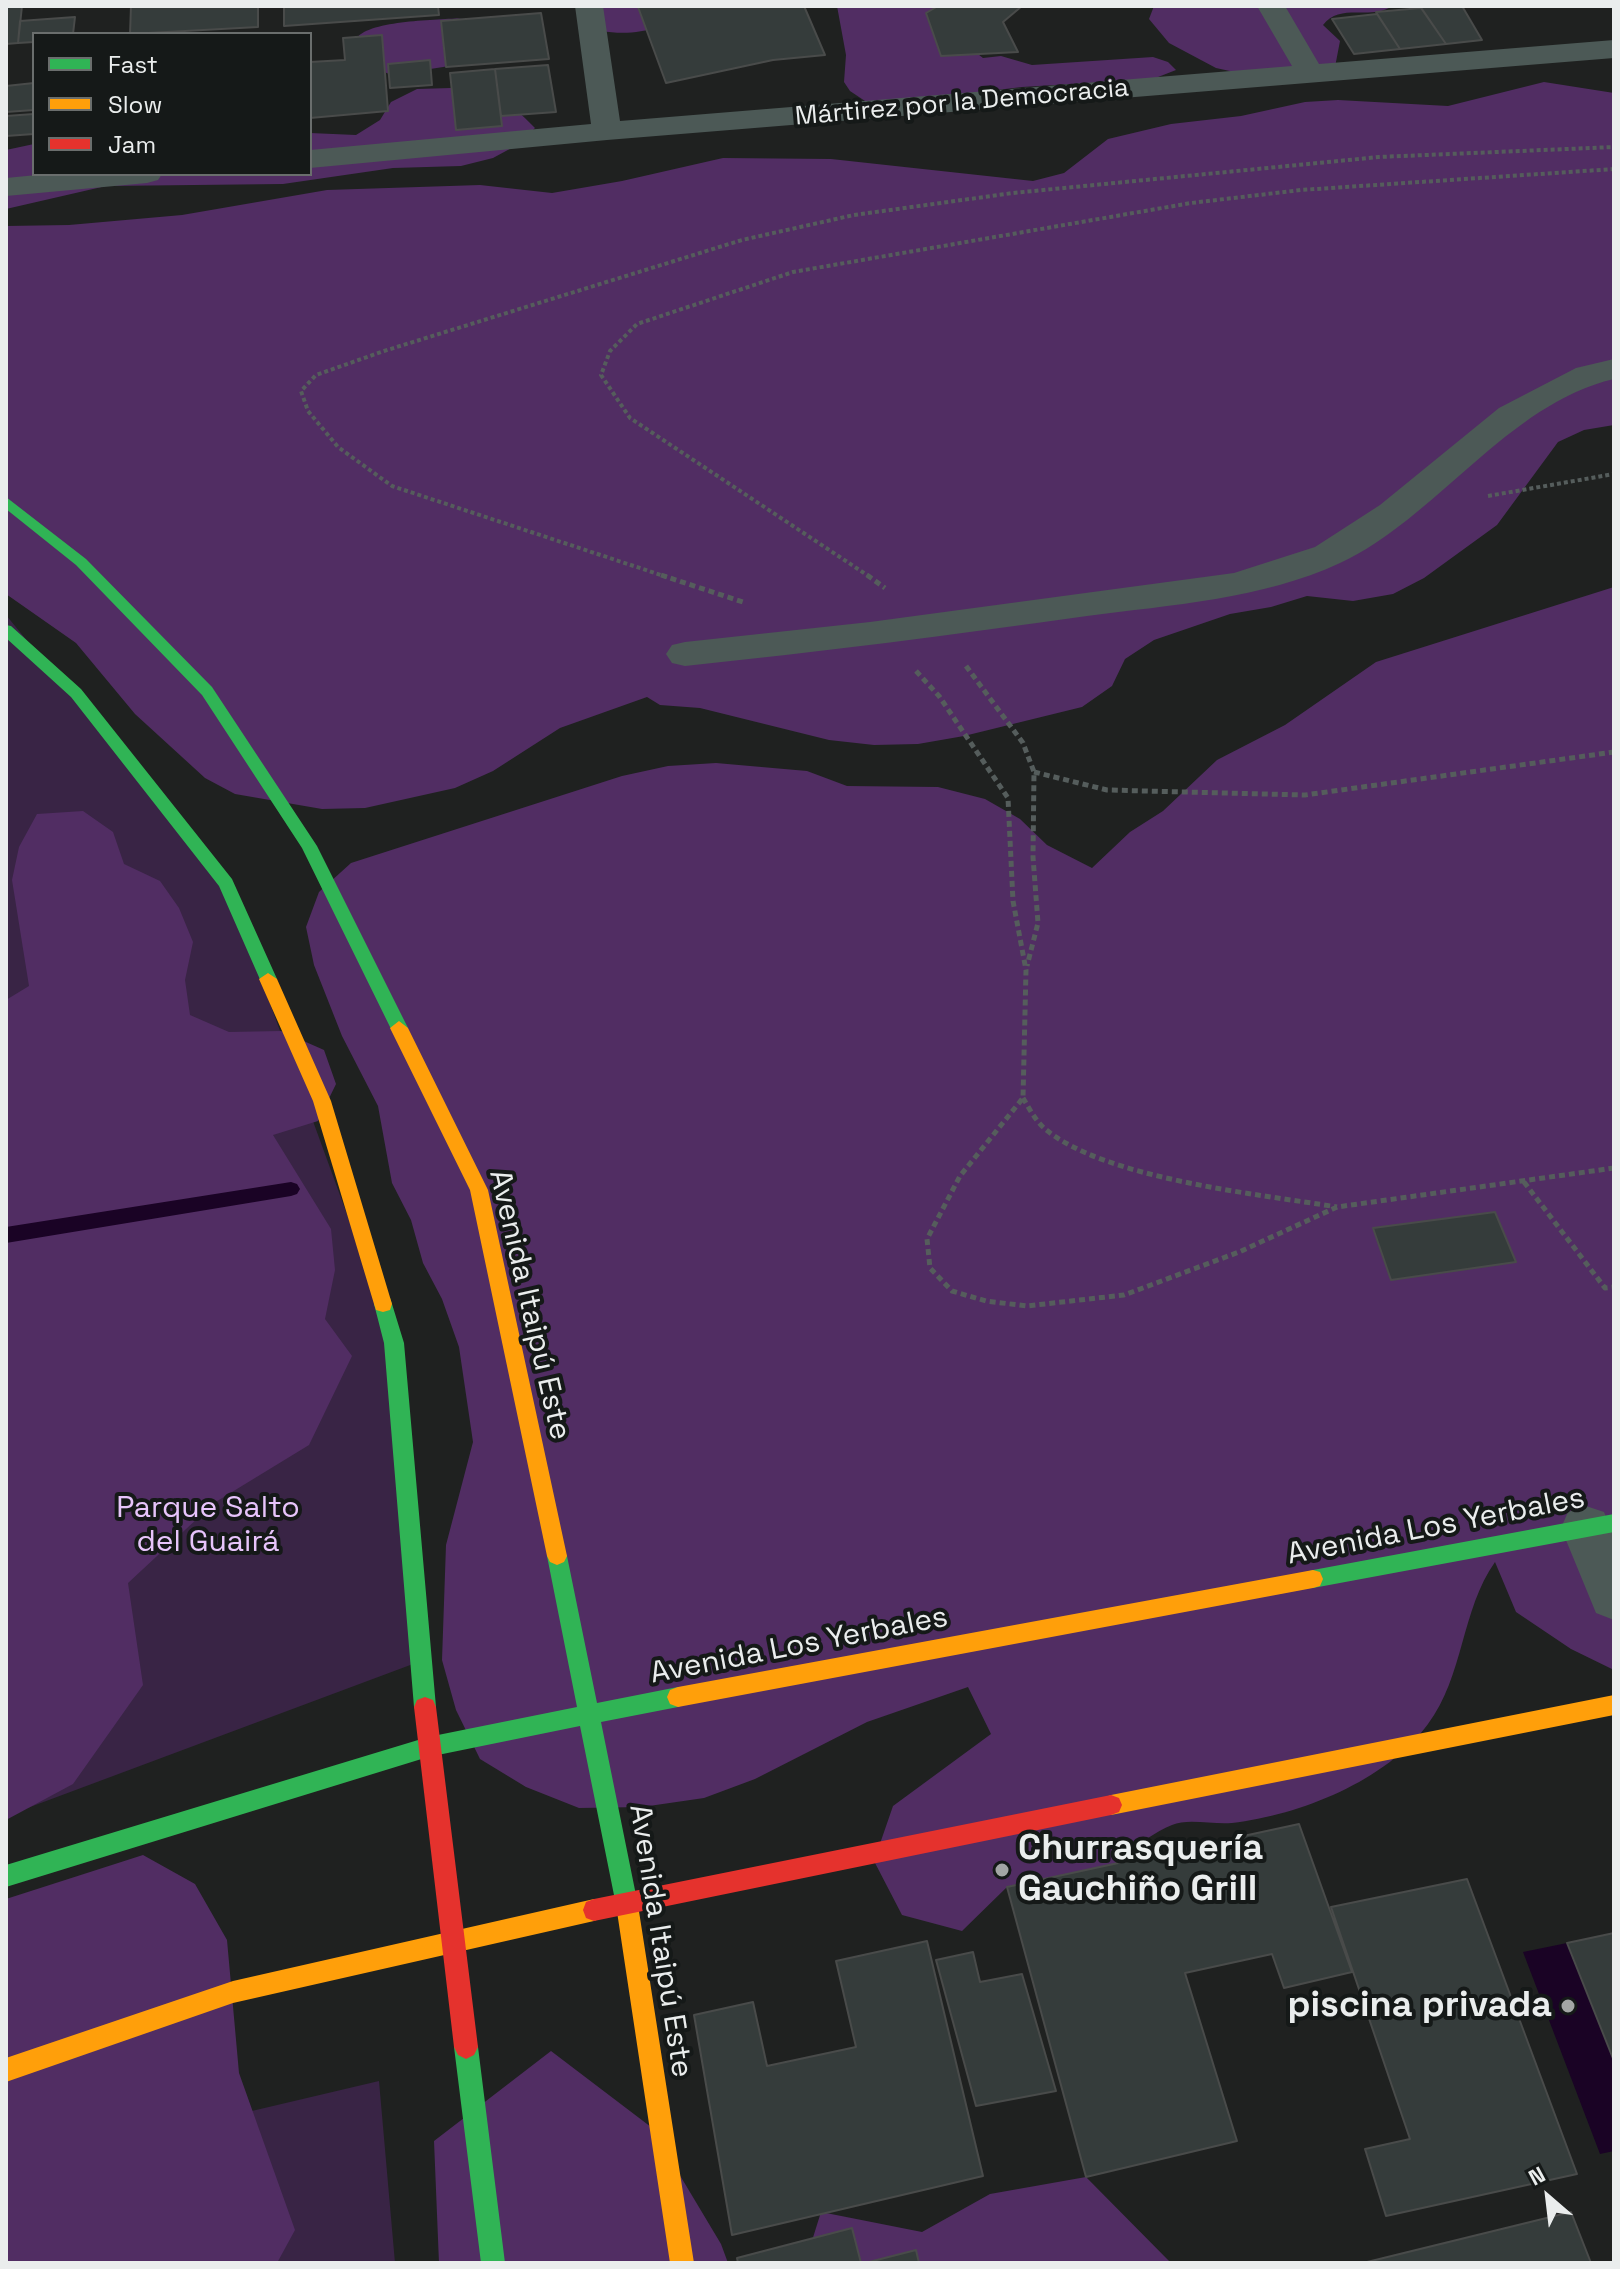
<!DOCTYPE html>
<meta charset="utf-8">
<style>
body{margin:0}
#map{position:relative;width:1620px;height:2269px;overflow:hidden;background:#1f2120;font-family:"Space Grotesk",sans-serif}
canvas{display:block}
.frame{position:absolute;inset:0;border:8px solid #eaeded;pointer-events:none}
.legend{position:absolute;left:32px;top:32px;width:280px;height:144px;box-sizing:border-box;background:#151918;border:2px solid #6a6e6d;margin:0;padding:10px 14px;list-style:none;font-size:24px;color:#eaeded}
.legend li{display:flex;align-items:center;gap:16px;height:40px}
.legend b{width:40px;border:2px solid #6a6e6d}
.north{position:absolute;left:1508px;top:2157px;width:80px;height:80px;-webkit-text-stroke:6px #151918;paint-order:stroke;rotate:332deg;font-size:22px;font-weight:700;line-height:32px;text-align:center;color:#eaeded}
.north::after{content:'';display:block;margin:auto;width:28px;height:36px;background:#eaeded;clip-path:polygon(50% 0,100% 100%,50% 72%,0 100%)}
</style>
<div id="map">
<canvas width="1620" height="2269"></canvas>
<div class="frame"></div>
<ul class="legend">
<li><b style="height:10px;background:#30b455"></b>Fast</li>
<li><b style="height:10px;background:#ff9f0a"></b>Slow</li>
<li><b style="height:10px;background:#e5322d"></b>Jam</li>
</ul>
<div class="north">N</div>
</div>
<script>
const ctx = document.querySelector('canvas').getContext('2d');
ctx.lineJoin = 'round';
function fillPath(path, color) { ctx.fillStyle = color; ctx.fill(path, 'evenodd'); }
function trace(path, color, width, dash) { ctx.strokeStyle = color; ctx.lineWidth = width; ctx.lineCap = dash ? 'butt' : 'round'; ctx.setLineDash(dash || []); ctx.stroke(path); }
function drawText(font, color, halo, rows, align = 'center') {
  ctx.font = font + ' "Space Grotesk",sans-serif'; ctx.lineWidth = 8; ctx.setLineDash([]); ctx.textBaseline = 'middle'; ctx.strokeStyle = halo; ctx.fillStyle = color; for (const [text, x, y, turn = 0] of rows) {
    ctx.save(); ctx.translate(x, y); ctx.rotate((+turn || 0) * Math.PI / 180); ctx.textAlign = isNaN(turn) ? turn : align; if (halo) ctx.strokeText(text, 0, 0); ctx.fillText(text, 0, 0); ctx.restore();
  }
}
fillPath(new Path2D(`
 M6,615L226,883L394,1343L421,1661L6,1816Z
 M379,2081L395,2263H6V2169Z`), '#392445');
fillPath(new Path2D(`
 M597,6H687C666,31 633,36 601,31Z
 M837,6H957L974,51L983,58L1001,56L1032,65L1153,57L1168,62L1176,70L1153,79L1022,87L871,105L850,91L844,82L846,55Z
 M1154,6H1392C1371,21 1340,2 1323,25L1340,41L1335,67L1248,75L1216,68L1169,43L1149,19Z
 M463,18L444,21L475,62L392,75L384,72L381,64L384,55L357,38C370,20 438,20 463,18Z
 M1544,82L1614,93V425L1584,430L1558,442L1497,525L1424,578L1393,594L1353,601L1307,596L1271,607L1230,614L1154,640L1125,659L1112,686L1082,707L964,736L918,744L874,745L829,740L700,708L660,705L647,697L560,728L493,771L455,788L365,808L322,809L235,794L205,778L135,714L76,643L6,594V226L69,225L182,215L327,190L480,185L552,193L622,181L723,158L831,159L1033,181L1064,173L1108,139L1171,124L1241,116L1305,102L1338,100L1448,106Z
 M451,88C493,92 505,97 535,128L517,145L493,158L461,166L393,168L283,184L106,186L6,209V150L34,144V174H310V133L356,135L380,120L391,102L417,89Z
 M1614,587V1670L1571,1649L1516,1612L1495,1562C1461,1610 1464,1676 1428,1724C1386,1781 1300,1815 1232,1823C1214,1825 1188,1818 1172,1825C1138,1839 1108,1872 1080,1895L1007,1887L962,1931L902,1915L874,1861L893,1806L991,1734L968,1687L867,1722L755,1779L704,1798L642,1807L579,1808L526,1787L480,1759L456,1710L442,1660L446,1545L473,1442L459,1347L442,1299L423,1263L411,1220L392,1183L378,1106L342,1036L314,965L306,927L319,892L351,863L622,776L668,766L716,763L807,771L847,786L938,787L985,799L1020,819L1047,845L1092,868L1130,832L1163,811L1217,760L1285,725L1376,662Z
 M83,811L113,832L124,864L160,881L179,908L193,942L185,980L190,1015L229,1032L281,1031L324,1050L336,1084L318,1121L273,1135L331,1229L335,1270L325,1319L352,1356L309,1445L214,1503L128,1583L143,1685L73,1784L6,1820V1000L29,986L12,880L19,847L37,814Z
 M143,1855L195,1884L227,1940L239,2073L295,2230L277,2263H6V1899Z
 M551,2051L651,2127L721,2244L728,2263H439L434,2141Z
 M1086,2177L1171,2263H805L821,2212L922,2232L990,2194Z`), '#512d63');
fillPath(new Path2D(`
 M1567,1943L1614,2061V2151L1600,2154L1523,1952Z`), '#1a0325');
fillPath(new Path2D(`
 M291,1182L297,1184L300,1189L297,1194L291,1196L6,1243V1227Z`), '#1a0325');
const building = new Path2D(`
 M6,6H22L18,43L6,44Z
 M131,6H258V27L130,34Z
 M284,6H438L439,15L284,26Z
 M804,6L825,55L773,60L666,83L638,7Z
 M938,6H1022L1003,22L1018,52L941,56L926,13Z
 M1420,6H1462L1482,40L1446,44Z
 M1421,8L1446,44L1400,49L1376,12Z
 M541,13L549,59L446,67L441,21Z
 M1377,14L1400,49L1354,54L1332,19Z
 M75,17L73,34H34V42L18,43L20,21Z
 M382,35L388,111L310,118V62L345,60L343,38Z
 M430,60L432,85L390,88L388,64Z
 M548,65L556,112L501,116L495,69Z
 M495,69L502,126L456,130L450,73Z
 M34,83V110L6,112V86Z
 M34,114V134L6,136V116Z
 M1495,1212L1516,1262L1391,1280L1373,1228Z
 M1299,1824L1352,1972L1284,1988L1272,1954L1185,1973L1237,2141L1086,2177L1007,1887Z
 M1467,1879L1577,2174L1386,2216L1365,2149L1410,2139L1331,1907Z
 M1614,1933V2061L1567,1943Z
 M927,1941L983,2176L732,2235L694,2015L753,2002L767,2066L856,2047L836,1961Z
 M973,1952L980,1982L1022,1974L1056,2091L976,2106L936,1960Z
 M1571,2212L1591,2263H1363Z
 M852,2228L861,2263H738L737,2258Z
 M916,2250L919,2263H865Z`);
fillPath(building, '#353c3b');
trace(building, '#494b4a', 2);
trace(new Path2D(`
 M1488,496L1614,474
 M667,577L392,486L338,447L308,411L301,391L316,375L384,351L742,240L854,215L1013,193L1379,157L1614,147
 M870,577L630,418L601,375L610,351L637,324L793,272L1191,203L1301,190L1614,169`), '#555d5c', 4, [4, 3]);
trace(new Path2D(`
 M661,575L743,602
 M867,575L885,588
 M966,666L1023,743L1034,772L1033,857L1038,923L1027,966
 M916,671L939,696L1008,798L1013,901L1026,970L1023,1098L960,1176L927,1239L930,1268L952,1291L986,1301L1027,1306L1124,1295L1239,1252L1337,1207L1614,1168
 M1034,772L1107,790L1305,795L1614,752
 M1023,1098C1029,1108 1035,1120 1044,1128C1103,1179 1259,1194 1337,1207
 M1524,1182L1605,1288L1614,1287`), '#555d5c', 5, [6, 4]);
fillPath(new Path2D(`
 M575,6H603L620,121L1292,66L1257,6H1285L1319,64L1614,40V58L607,140L310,168V150L591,124Z
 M47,174H162L158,180L147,183L6,196V178Z
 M1614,359V379C1507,404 1436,519 1340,563C1263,599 1170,605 1087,616C953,635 819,652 685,666L672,663L666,654L672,645L685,642L870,622L1234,573L1315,547L1380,505L1499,408L1576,368Z
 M1586,1506L1604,1512L1614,1536V1620L1596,1613L1561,1528L1568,1512Z`), '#4c5956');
fillPath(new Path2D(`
 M6,497L86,559L212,687L317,846L408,1028L405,1033H393L302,848L202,695L76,565L6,509Z
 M6,625L11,626L81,689L232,879L277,979L274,984H262L219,886L71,697L6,638Z
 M383,1296L390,1298L392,1304L404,1343L436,1707L433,1714L425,1717L417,1714L414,1707L384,1343L374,1304L376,1298Z
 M1614,1514V1532L1313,1588L1306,1586L1303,1579L1306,1572L1313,1570Z
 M557,1547L564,1550L567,1556L597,1703L678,1687L686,1690L689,1697L686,1704L678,1707L601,1722L638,1905L635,1913L627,1916L619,1913L616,1905L580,1726L428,1757L6,1887V1865L428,1737L577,1707L547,1556L550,1550Z
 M466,2035L474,2039L478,2047L505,2263H481L454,2047L458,2039Z`), '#30b455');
fillPath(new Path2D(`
 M268,973L277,979L331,1101L392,1304L390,1310L383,1312L376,1310L374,1304L313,1101L259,979Z
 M399,1021L408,1028L488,1190L567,1556L564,1562L557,1565L550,1562L547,1556L470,1190L390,1028Z
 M1313,1570L1320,1572L1323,1579L1320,1586L1313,1588L678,1707L670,1704L667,1697L670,1690L678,1687Z
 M1614,1695V1715L1111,1815L1103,1812L1100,1805L1103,1798L1111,1795Z
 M627,1894L635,1897L638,1905L694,2263H670L616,1905L619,1897Z
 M594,1899L602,1902L605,1910L602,1918L594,1921L233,2003L6,2082V2058L233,1981Z`), '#ff9f0a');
fillPath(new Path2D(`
 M425,1697L433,1700L436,1707L478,2047L474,2055L466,2059L458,2055L454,2047L414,1707L417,1700Z
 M1111,1795L1119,1798L1122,1805L1119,1812L1111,1815L594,1921L586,1918L583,1910L586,1902L594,1899Z`), '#e5322d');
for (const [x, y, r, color] of [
 [1002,1870,8,"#a3a6a5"],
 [1568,2006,8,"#a3a6a5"]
]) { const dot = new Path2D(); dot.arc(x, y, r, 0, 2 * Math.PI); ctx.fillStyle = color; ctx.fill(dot); trace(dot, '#151918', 3); }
drawText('26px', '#eaeded', '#151918', [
 ["Mártirez por la Democracia",962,103,-5]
]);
drawText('30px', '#eaeded', '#151918', [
 ["Avenida Itaipú Este",529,1305,77],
 ["Avenida Los Yerbales",1436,1527,-11],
 ["Avenida Los Yerbales",799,1646,-11],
 ["Avenida Itaipú Este",660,1941,81]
]);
drawText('30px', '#e7c4fb', '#151918', [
 ["Parque Salto",208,1509],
 ["del Guairá",208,1543]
]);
drawText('bold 36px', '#eaeded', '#151918', [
 ["Churrasquería",1018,1849],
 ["Gauchiño Grill",1018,1890],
 ["piscina privada",1552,2006,"right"]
], 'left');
</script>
